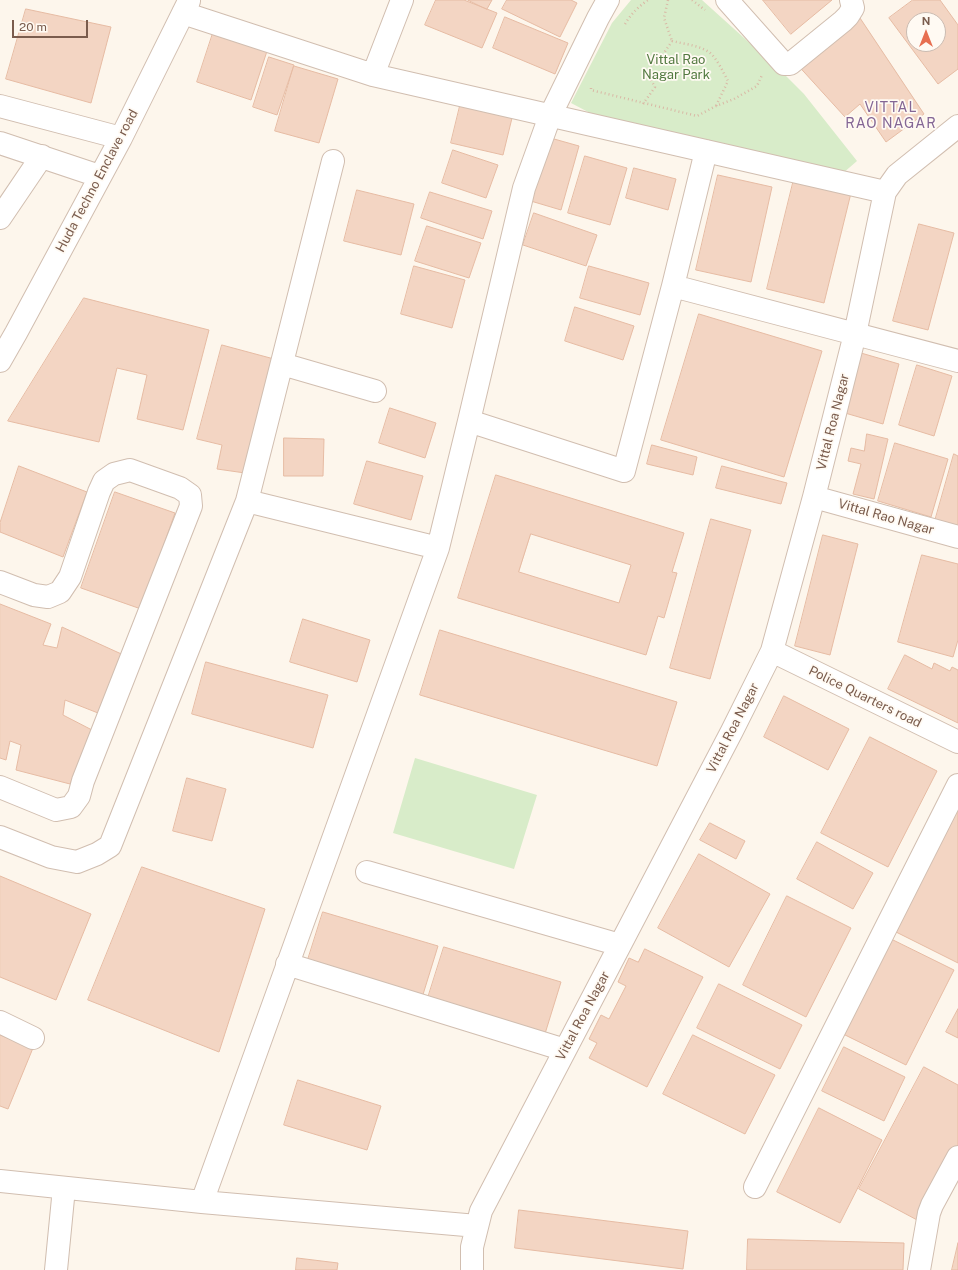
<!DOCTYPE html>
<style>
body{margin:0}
#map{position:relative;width:958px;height:1270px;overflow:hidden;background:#fdf6ec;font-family:"Public Sans",sans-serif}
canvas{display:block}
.north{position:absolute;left:906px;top:12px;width:40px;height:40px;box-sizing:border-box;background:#fffaf3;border:1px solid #cabbb1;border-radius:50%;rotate:0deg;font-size:11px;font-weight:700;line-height:16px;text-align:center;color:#7a5c4d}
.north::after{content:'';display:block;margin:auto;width:14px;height:18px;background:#e76f51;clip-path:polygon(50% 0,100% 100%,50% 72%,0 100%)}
.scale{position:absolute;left:12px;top:20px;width:76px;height:18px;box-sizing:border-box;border:2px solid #7a5c4d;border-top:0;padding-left:5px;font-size:12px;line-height:14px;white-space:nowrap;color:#7a5c4d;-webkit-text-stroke:3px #fffaf3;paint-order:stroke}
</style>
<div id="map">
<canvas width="958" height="1270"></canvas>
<div class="north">N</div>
<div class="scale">20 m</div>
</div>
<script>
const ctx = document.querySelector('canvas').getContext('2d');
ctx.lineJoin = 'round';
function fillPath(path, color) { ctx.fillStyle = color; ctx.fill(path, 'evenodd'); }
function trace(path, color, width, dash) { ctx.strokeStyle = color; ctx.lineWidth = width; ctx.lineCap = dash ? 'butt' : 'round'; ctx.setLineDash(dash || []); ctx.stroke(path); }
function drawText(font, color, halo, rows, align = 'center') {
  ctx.font = font + ' "Public Sans",sans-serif'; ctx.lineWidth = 3.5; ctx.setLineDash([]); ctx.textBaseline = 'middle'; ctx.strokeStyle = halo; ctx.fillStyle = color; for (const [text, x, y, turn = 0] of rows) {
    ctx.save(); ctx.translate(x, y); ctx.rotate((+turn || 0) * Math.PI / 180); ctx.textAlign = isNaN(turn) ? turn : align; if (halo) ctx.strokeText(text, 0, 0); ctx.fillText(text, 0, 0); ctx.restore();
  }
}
fillPath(new Path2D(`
 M631,0H702L784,74L804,94L857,161L842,174L592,114L571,103L612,23Z
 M415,758L537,795L514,869L393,833Z`), '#d8ecc9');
const building = new Path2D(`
 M436,0H464L497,13L482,48L425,25Z
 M468,0H492L487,9Z
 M507,0H571L577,3L560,37L502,9Z
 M763,0H832L791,34Z
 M913,0H940L958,25V69L938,84L889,18ZM914,20H938V44H914Z
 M26,9L111,27L91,103L6,79Z
 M505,17L568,43L555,74L493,48Z
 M860,18L924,114L886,142L860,104L845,117L794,61Z
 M214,30L268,48L251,100L197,82Z
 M269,57L294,65L277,115L253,107Z
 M294,66L338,79L319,143L275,131Z
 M460,106L512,118L503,155L451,143Z
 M547,137L579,146L561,210L524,199Z
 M453,150L498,165L486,198L442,183Z
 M585,156L627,168L610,225L568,213Z
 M634,168L676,179L668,210L626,198Z
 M718,175L772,187L751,282L696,270Z
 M794,179L851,193L824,303L767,289Z
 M357,190L414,204L401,255L344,241Z
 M430,192L492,211L483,239L421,218Z
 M534,213L597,235L586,266L523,245Z
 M919,224L954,233L928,330L893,321Z
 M427,226L481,243L469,278L415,261Z
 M414,266L465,280L452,328L401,314Z
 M589,266L649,283L640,315L580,298Z
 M84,298L209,330L183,430L137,419L147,375L117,368L99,442L8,421Z
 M575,307L634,326L623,360L565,341Z
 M699,314L822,351L784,477L661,440Z
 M222,345L274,359L245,473L217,469L222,445L197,439Z
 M861,353L899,364L883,424L845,413Z
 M917,365L952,376L934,436L899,425Z
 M390,408L436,423L425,458L379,443Z
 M867,434L888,439L874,499L853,494L861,464L848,461L851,448L864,451Z
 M284,438L324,439L323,476H284Z
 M895,443L948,459L931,517L878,501Z
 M652,445L697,457L693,475L647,464Z
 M954,454L958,456V528L935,521Z
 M367,461L423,476L411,520L354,504Z
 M19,466L87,492L63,557L0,532V523Z
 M722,466L787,483L781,504L716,488Z
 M496,475L684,533L672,572L677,573L664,618L658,616L646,655L458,598ZM531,534L631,565L619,603L519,572Z
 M115,492L175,513L141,609L81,588Z
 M711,519L751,530L710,679L670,668Z
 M823,535L858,544L830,655L795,646Z
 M922,555L958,564V640L953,657L898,642Z
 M0,604L51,624L43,645L57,648L62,627L128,657L98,713L65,700L63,715L92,730L70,784L16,770L21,745L10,741L6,760L0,758Z
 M303,619L370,640L357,682L290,662Z
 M440,630L677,702L657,766L420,695Z
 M905,655L932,669L934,663L950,671L952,667L958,670V723L888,689Z
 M206,662L328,695L313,748L192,714Z
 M784,696L849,729L828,770L764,737Z
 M870,737L937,771L888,867L821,833Z
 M187,778L226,789L212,841L173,831Z
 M958,804V963L892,930Z
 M710,823L745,841L736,859L700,840Z
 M817,842L873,873L853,909L797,879Z
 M699,854L770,894L729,967L658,928Z
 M142,867L265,909L219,1052L88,1000Z
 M0,876L91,914L56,1000L0,977Z
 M787,896L851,928L806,1017L743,985Z
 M323,912L438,946L421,1001L306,966Z
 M887,937L954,970L906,1065L839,1032Z
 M444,947L561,982L544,1037L427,1001Z
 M645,949L703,977L647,1087L589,1058L597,1043L589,1039L601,1015L609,1019L626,986L618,982L629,958L638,962Z
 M719,984L802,1025L780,1069L697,1028Z
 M958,1009V1038L946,1032Z
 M0,1035L33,1048L8,1109L0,1106Z
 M693,1035L775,1075L745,1134L663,1094Z
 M844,1047L905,1077L884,1121L822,1091Z
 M924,1067L958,1085V1150L919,1221L859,1189Z
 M298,1080L381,1106L367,1150L284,1125Z
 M819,1108L882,1140L840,1223L777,1192Z
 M519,1210L688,1231L683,1269L515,1248Z
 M748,1239L904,1243L903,1270H747Z
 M958,1243V1270H952Z
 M297,1258L338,1263L337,1270H296Z`);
fillPath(building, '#f3d5c3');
trace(building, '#e6bba3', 1);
const minor = new Path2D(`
 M727,0L784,64H790L843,21L848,16L853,8L851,0
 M183,13L373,75L885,192
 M373,75L402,0
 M0,106L121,138
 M0,143L99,176
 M0,218L42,156
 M673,286L958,361
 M0,361L16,333L121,138L189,1
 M282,364L375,391
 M469,421L624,471L673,286L706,151
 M814,497L958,537
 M247,501L438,548
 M0,582L34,595L48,597L60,592L70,577L99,492L104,481L114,474L130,470L180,488L190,495L191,506L83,781L79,796L71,807L56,810L0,787
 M772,651L958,742
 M0,837L51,857L77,862L97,854L110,846L247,501L333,161
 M367,872L620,945
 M287,964L565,1050
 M0,1022L33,1038
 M0,1181L202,1202L477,1226
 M755,1187L958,785
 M202,1202L438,548L469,421L524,188L550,116L598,18L608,0
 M56,1270L64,1188
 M472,1270V1247L481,1211L732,731L772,651L814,497L855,334L885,192L897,175L958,126
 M919,1270L929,1213L932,1205L958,1157`);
trace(minor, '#d1beb0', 24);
trace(new Path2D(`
 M668,0L664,18L672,41
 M692,0L705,10
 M625,24C631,14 639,6 648,0
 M672,41C684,44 698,45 709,52C717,58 723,72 728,81L716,106
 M591,88V90L697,116L716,106L734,99L757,86L762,75
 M643,104L655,87L651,80L650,66L660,59L672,41`), '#d9b8a5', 2.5, [1, 3]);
trace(minor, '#fff', 22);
drawText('13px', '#537a41', '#fffaf3', [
 ["Vittal Rao",676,60],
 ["Nagar Park",676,75]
]);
drawText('13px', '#7a5c4d', '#fffaf3', [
 ["Huda Techno Enclave road",97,181,-62],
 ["Vittal Roa Nagar",833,422,-76],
 ["Vittal Rao Nagar",886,517,16],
 ["Police Quarters road",865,697,26],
 ["Vittal Roa Nagar",733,728,-63],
 ["Vittal Roa Nagar",583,1016,-62]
]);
ctx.letterSpacing = '1px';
drawText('14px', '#846695', '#fffaf3', [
 ["VITTAL",891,108],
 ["RAO NAGAR",891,124]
]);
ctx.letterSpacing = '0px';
</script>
